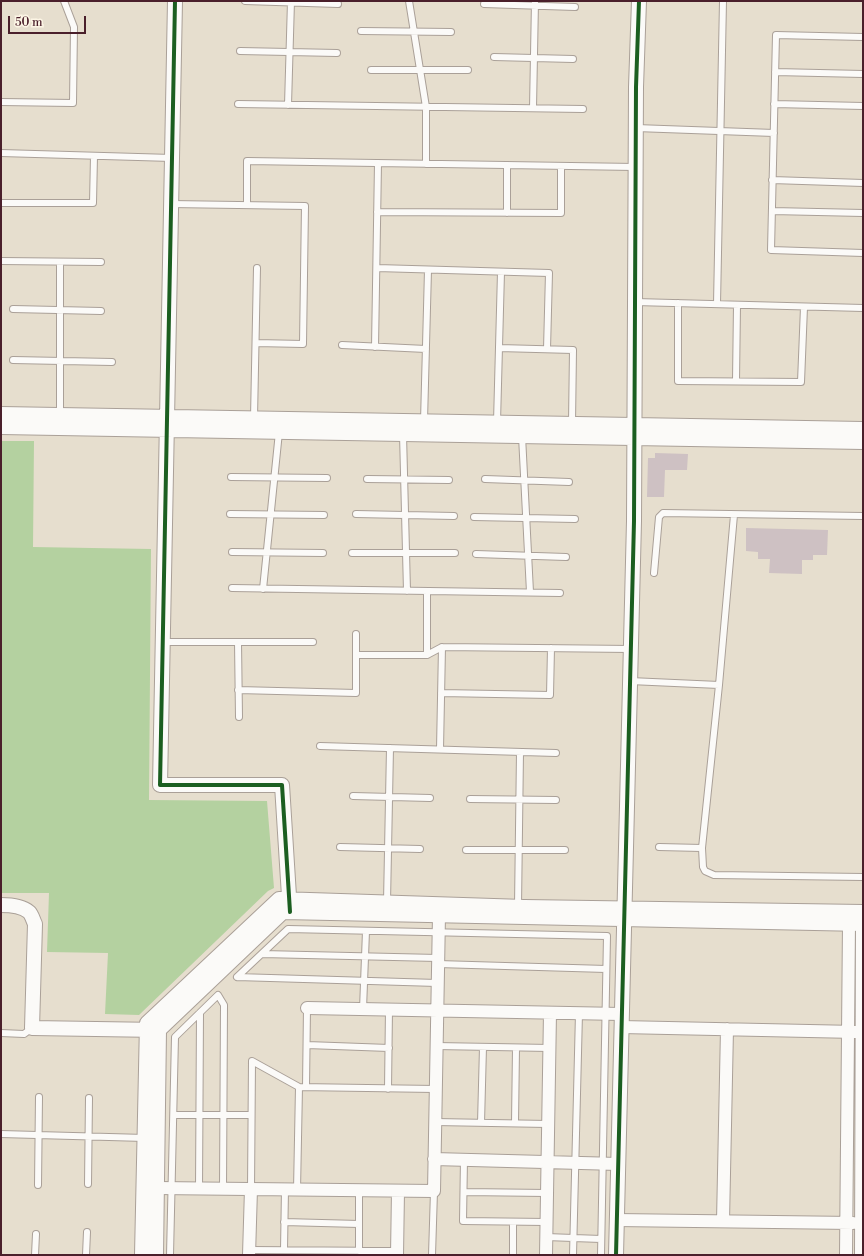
<!DOCTYPE html>
<style>
body{margin:0}
#map{position:relative;width:864px;height:1256px;overflow:hidden;background:#e6dece;font-family:"Libre Bodoni",serif}
canvas{display:block}
.frame{position:absolute;inset:0;border:2px solid #4a1f2b;pointer-events:none}
.scale{position:absolute;left:8px;top:16px;width:78px;height:18px;box-sizing:border-box;border:2px solid #4a1f2b;border-top:0;padding-left:5px;font-size:12px;line-height:14px;white-space:nowrap;color:#4a1f2b;-webkit-text-stroke:3px #fcf5e5;paint-order:stroke}
</style>
<div id="map">
<canvas width="864" height="1256"></canvas>
<div class="frame"></div>
<div class="scale">50 m</div>
</div>
<script>
const ctx = document.querySelector('canvas').getContext('2d');
ctx.lineJoin = 'round';
function fillPath(path, color) { ctx.fillStyle = color; ctx.fill(path, 'evenodd'); }
function trace(path, color, width, dash) { ctx.strokeStyle = color; ctx.lineWidth = width; ctx.lineCap = dash ? 'butt' : 'round'; ctx.setLineDash(dash || []); ctx.stroke(path); }
fillPath(new Path2D(`
 M1,441H34L33,547L151,549L149,800L267,801L274,888L268,891L139,1015L105,1014L108,953L47,952L49,893H1Z`), '#b4d1a0');
fillPath(new Path2D(`
 M655,453L688,454L687,470H665L664,497H647L648,458H655Z
 M746,528L828,530L827,555H813V560H802V574L769,573L770,559H758V552L746,551Z`), '#cec1c3');
const service = new Path2D(`
 M245,1L338,4
 M409,1L426,107V164
 M484,4L575,7
 M361,31L451,32
 M863,37L776,35L771,250L863,253
 M240,51L337,53
 M494,57L573,59
 M371,70H468
 M775,72L863,74
 M1,102L73,103L74,27L64,1
 M238,104L583,109
 M774,104L863,106
 M288,105L291,1
 M533,108L535,1
 M636,128L774,133
 M1,153L172,158
 M507,165V213
 M772,180L863,183
 M1,203H93L94,156
 M171,204L305,206L303,344L256,343
 M247,205V161L635,167
 M772,211L863,213
 M377,212L561,213V166
 M1,261L101,262
 M377,268L549,273L547,349
 M635,302L863,308
 M678,303V381L801,382L804,307
 M717,304L723,1
 M13,309L101,311
 M342,345L426,349
 M375,347L378,163
 M499,348L573,350L572,423
 M13,360L112,362
 M736,381L737,305
 M60,414V262
 M254,418L257,268
 M424,421L428,270
 M497,422L501,272
 M403,434L407,591
 M522,436L530,592
 M231,477L327,478
 M367,479L449,480
 M485,479L569,482
 M230,514L324,515
 M356,514L454,516
 M734,515L719,685L702,848L703,867L705,871L714,875L863,877
 M474,517L575,519
 M232,552L323,553
 M352,553H455
 M476,554L566,557
 M654,573L659,517L663,513L863,516
 M232,588L560,593
 M263,589L279,432
 M163,642H313
 M238,642L239,717
 M356,655H427L442,647L631,649
 M427,655V591
 M630,681L719,685
 M238,690L356,693V634
 M441,693L550,695L551,648
 M320,746L556,753
 M440,749L442,647
 M353,796L430,798
 M470,799L556,800
 M340,847L420,849
 M659,847L702,848
 M466,850H565
 M387,902L390,748
 M518,906L520,752
 M262,954L438,958
 M438,964L606,969
 M237,977L288,929L607,936L601,1255
 M237,977L437,983
 M363,1009L366,931
 M1,1033L24,1034L32,1028
 M307,1045L389,1048
 M436,1046L550,1048
 M306,1087L307,1008
 M388,1089L389,1009
 M174,1115H251
 M435,1122L548,1124
 M481,1123L483,1047
 M515,1123L516,1048
 M1,1134L145,1138
 M464,1159L463,1221L546,1222
 M88,1184L89,1098
 M38,1185L39,1097
 M199,1189L200,1013
 M251,1189L252,1061L299,1087L435,1089
 M297,1190L299,1087
 M464,1192L547,1193
 M284,1222L359,1224
 M546,1237L601,1239
 M249,1250L397,1251
 M284,1250L285,1189
 M359,1251V1190
 M35,1255L36,1234
 M86,1255L87,1232
 M170,1255L175,1037L218,995L224,1005L223,1189
 M432,1255L434,1191
 M513,1255V1222
 M573,1255L579,1013`);
const minor = new Path2D(`
 M858,917L862,924L861,1255
 M307,1008L621,1014
 M621,1027L856,1032
 M434,1159L618,1164
 M157,1188L434,1191L439,915
 M616,1220L853,1223
 M723,1221L727,1029
 M249,1255L251,1189
 M397,1255L398,1191
 M546,1255L550,1013
 M846,1255L849,923L853,917`);
const tertiary = new Path2D(`
 M175,1L160,785H282L290,912
 M1,414L863,429
 M1,427L863,442
 M1,905C10,905 22,906 29,912C32,915 33,920 35,924L32,1028L159,1030L283,912L863,924
 M142,1255L147,1023L279,899L524,907L863,912
 M156,1255L159,1030
 M616,1255L634,521L636,87L639,1`);
trace(service, '#aaa098', 8);
trace(minor, '#aaa098', 14);
trace(tertiary, '#aaa098', 16);
trace(service, '#fbfaf8', 6);
trace(minor, '#fbfaf8', 12);
trace(tertiary, '#fbfaf8', 14);
trace(new Path2D(`
 M175,1L160,785H282L290,912
 M616,1255L634,521L636,87L639,1`), '#1b5e20', 4);
</script>
